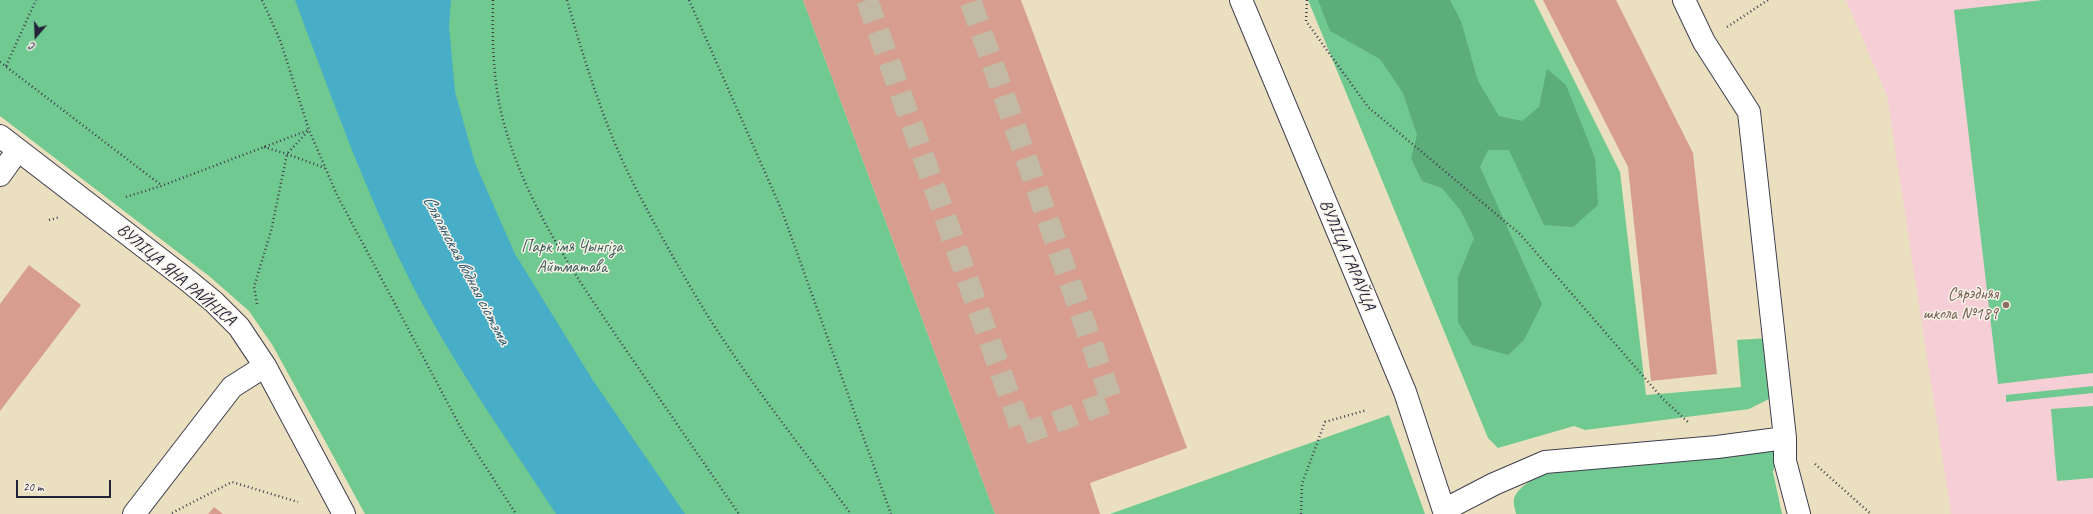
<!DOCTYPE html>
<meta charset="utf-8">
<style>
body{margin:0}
#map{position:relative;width:2093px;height:514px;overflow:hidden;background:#eae0bf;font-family:Caveat,sans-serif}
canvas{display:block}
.north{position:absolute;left:16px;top:16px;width:40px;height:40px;-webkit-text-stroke:3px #f7f3e8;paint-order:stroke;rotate:199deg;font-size:11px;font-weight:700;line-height:16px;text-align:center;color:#22223b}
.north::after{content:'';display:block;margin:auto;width:14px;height:18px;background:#22223b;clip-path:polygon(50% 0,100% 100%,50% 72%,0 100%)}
.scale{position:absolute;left:16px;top:480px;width:95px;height:18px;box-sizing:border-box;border:2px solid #22223b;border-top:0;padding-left:5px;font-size:12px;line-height:14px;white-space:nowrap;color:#22223b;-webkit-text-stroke:3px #f7f3e8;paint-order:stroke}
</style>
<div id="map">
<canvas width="2093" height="514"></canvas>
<div class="north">С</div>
<div class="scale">20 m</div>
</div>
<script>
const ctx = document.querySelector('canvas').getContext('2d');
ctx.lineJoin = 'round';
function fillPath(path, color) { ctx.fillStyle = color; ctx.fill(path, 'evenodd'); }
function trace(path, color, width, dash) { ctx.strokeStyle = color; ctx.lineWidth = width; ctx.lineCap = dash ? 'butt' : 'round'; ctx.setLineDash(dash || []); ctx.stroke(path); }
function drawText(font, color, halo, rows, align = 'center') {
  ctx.font = font + ' Caveat,sans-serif'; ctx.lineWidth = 3; ctx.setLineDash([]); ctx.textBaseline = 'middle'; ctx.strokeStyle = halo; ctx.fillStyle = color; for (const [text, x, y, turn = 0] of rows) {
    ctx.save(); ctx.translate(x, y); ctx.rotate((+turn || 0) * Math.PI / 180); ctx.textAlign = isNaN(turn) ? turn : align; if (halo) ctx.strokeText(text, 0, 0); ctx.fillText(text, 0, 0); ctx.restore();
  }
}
fillPath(new Path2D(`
 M1846,0H2093V514H1951L1887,96Z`), '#f6cfd6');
fillPath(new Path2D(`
 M0,0H803L995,514H365L273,346L249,311L209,276L0,116Z
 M1308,0H1534L1620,172L1646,395L1741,387L1737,340L1769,338L1775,390L1769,399L1749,409L1585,430L1574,426L1498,448L1488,438Z
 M2043,0H2093V373L1998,384L1954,10Z
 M2093,386V393L2006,402V395Z
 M2093,406V478L2057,481L2051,409Z
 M1389,415L1425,514H1110Z
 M1781,441L1773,472L1782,514H1516C1515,509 1513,503 1514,499C1517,486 1542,474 1553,469Z`), '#70c990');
fillPath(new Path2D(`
 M1318,0H1450L1461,21L1478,81L1499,116L1522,121L1539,107L1547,69L1566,85L1595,158L1598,205L1573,227L1544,225L1509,150H1488L1480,167L1542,304L1524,340L1508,355L1472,345L1458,322V277L1474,238L1461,211L1442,188L1422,181L1411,158L1417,135L1403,93L1380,59L1330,31Z`), '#5cad7a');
fillPath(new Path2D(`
 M295,0H451L449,26L455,92L475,163L515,254L592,379L685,514H556C511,445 463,378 423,305C372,211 333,101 295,0Z`), '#48adc7');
fillPath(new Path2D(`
 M803,0H1021L1187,448L1090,483L1100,514H995Z
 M1543,0H1616L1693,153L1717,374L1651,381L1628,167Z
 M29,265L81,305L0,411V304Z
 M214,507L223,514H208Z`), '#d79d8f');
trace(new Path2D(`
 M867,0L1023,434L1112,401L970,0`), '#c2baa5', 22, [22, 11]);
const minor = new Path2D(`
 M1241,0L1405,392L1445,514
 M1684,0L1704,42L1749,112L1785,438V461L1799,514
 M0,136L186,279L214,302L239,327L265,366L344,514
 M0,175L18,150
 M1444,510L1494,484L1545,462L1717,447L1785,438
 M134,514L232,387L265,366`);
trace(minor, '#403e4f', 24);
trace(new Path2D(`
 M262,0L280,40L309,130L337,195L462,430L516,514
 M493,0C492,40 493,81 503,120C526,206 577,278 626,350C664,405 701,459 739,514
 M567,0C585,63 605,128 635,187C657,229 681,272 706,313C750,383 802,448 851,514
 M689,0L782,211L891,514
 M1307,0L1306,21L1368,107L1520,234L1663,399L1688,422
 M1727,27L1768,0
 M0,62L161,185
 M6,66L36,0
 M264,147L287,154L325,168
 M126,197L161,186L309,130
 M49,220L60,217
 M257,304L254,287L271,231L287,154L308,131
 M1815,464L1871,514
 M172,513L232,482L298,502
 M1301,514L1302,484L1325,422L1367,410`), '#403e4f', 2.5, [1, 3]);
trace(minor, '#fff', 22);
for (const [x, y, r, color] of [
 [2006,305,4,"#8d6e63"]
]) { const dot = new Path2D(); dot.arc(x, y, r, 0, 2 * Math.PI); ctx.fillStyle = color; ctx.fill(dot); trace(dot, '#f7f3e8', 1.5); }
drawText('17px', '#3d5c59', '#f7f3e8', [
 ["Парк імя Чынгіза",572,248],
 ["Айтматава",572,268]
]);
drawText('17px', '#22223b', '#f7f3e8', [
 ["ВУЛІЦА ГАРАЎЦА",1347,255,67],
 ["ВУЛІЦА ЯНА РАЙНІСА",176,275,40]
]);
drawText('17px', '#785e54', '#f7f3e8', [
 ["Сярэдняя",1998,295],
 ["школа №189",1998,315]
], 'right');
drawText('italic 18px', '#315a73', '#f7f3e8', [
 ["Сляпянская водная сістэма",466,270,62]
]);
</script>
